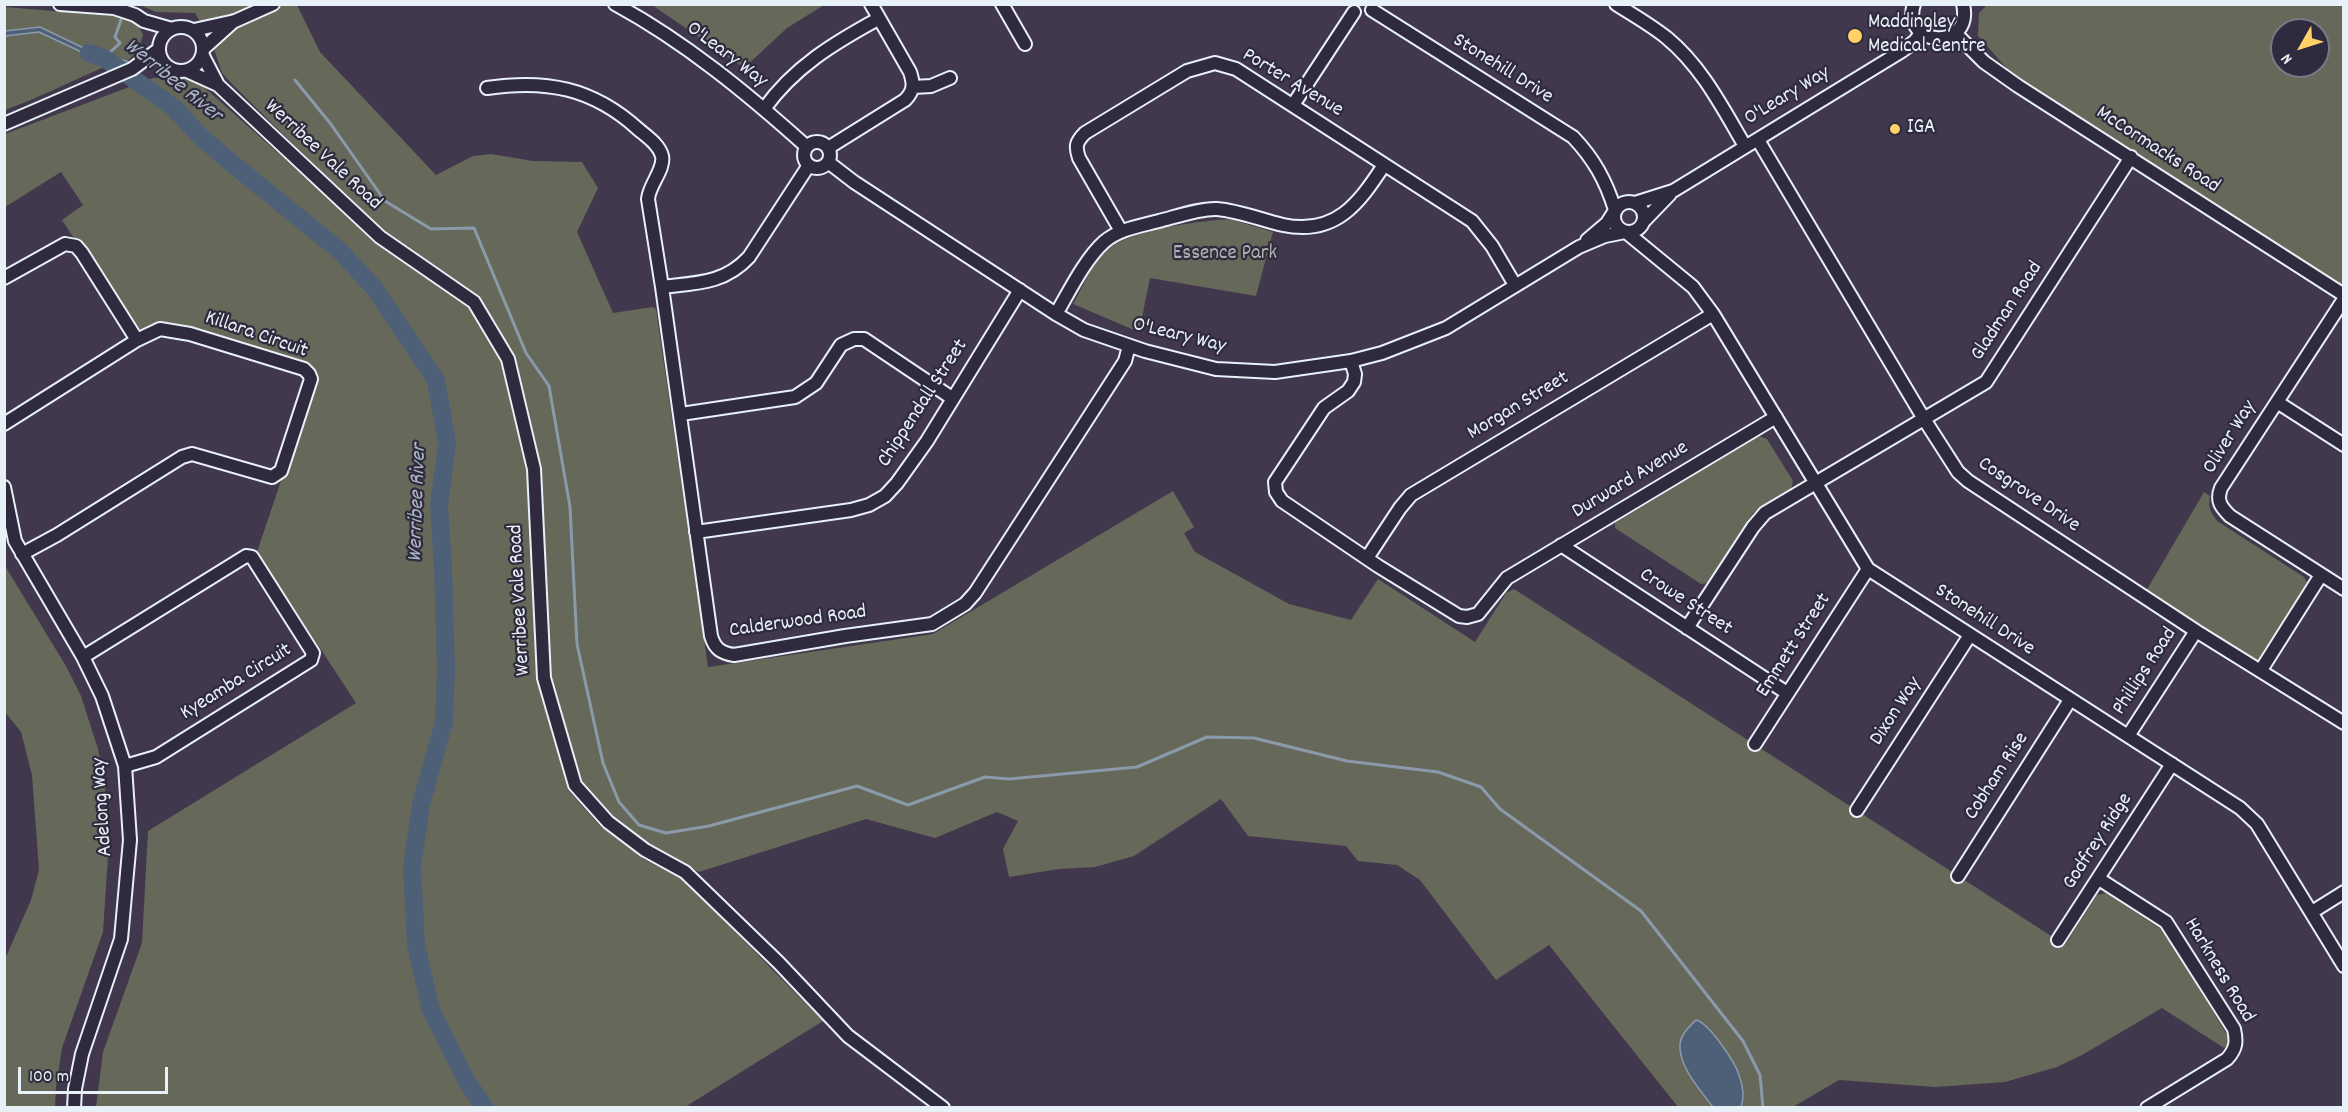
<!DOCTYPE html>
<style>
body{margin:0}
#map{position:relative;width:2348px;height:1112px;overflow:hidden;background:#41384d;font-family:Dekko,sans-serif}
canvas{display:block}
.frame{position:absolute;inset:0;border:6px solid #e8f1f8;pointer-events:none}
.north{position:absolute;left:2270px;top:18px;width:60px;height:60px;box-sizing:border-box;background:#2f2a3d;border:2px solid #797a88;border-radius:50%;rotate:231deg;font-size:16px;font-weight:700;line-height:24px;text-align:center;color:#e8f1f8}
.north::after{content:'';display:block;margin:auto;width:21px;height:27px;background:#ffd166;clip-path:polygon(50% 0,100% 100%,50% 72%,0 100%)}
.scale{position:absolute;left:18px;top:1067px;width:150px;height:27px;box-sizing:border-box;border:3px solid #e8f1f8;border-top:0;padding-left:8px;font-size:18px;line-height:21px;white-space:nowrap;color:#e8f1f8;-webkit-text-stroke:4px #2f2a3d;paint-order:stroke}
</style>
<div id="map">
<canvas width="2348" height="1112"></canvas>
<div class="frame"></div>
<div class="north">N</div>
<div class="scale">100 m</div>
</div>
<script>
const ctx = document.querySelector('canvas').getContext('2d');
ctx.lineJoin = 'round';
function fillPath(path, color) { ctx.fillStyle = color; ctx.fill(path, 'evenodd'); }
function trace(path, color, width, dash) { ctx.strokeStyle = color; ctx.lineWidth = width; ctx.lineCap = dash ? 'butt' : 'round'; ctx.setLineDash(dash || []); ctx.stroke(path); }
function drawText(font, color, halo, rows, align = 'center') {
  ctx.font = font + ' Dekko,sans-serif'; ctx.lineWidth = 4.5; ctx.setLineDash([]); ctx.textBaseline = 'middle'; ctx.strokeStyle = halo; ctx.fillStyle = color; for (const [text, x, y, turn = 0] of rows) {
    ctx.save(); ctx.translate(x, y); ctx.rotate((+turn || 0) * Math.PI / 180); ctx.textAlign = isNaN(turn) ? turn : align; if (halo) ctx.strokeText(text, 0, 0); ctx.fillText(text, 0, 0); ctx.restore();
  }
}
fillPath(new Path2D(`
 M140,5H297L320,52L436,175L473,156L491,154L533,161L582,162L598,188L577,232L613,313L653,307L656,309L708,667L933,634L1173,491L1194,527L1184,533L1195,552L1289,604L1351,620L1378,579L1475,642L1506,593L1514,589L2065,945L2097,895L2106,893L2164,931L2229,1038L2227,1046L2224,1048L2162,1008L2082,1055L2057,1067L2005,1082L1935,1087L1839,1080L1793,1107H1678L1549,945L1496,980L1420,880L1397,865L1358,861L1346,846L1248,836L1221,799L1134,856L1095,867L1059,869L1009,877L1003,849L1018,821L997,812L935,838L866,819L699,872L654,849L611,819L579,783L549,674L540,466L515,360L479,301L383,233L233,85L222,73L212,43L195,13L156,12Z
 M652,5H824L787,28L744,68Z
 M1987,5H2343V288L2010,72L1978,36L1979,13ZM2282,30H2318V66H2282Z
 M4,7L115,16L136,21L143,35L138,51L126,62L92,52L40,27L5,31Z
 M39,32L90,56L114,63C77,78 42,97 5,110V36Z
 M169,77L196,80L377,241L470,307L502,365L527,471L537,678L568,790L602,828L645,860L683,879L823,1021L685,1107H96L103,1052L142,943L148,831L356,703L257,552L315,380L190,328L138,335L62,220L83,205L61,172L5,207V134L153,78Z
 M1230,219L1273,232L1256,296L1150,278L1139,332L1073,304C1082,288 1090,269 1102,255C1122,230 1199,221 1230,219Z
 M1759,436L1767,439L1793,481L1791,490L1753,513L1707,583L1701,584L1615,528V523Z
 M2204,492L2210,496C2208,507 2210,512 2217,521L2304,577L2308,584L2264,659L2258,663L2145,593Z
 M5,566L66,666L81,696L98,749L105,784L108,856L103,932L62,1048L56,1087L55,1107H5V959L31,900L39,870L32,775L21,732L5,712Z`), '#66685a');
const water = new Path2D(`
 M40,27L92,52L133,63L131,68L90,56L39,32L5,36V31Z
 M1696,1020C1709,1023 1735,1062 1739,1075C1743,1086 1745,1096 1741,1107H1713C1701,1091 1678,1066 1680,1044C1681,1034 1689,1027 1696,1020Z`);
fillPath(water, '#4d6078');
trace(water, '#8b9aab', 1.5);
trace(new Path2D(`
 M105,57L120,43L115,37L121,20
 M295,80L330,123L385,201L431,229L474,228L526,353L549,386L570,507L577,644L603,763L619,802L639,825L666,833L709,826L857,786L908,805L985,777L1009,779L1137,767L1207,737L1254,738L1347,761L1438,772L1481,787L1500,809L1641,911L1743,1041L1760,1075L1763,1108`), '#8b9aab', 3);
trace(new Path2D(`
 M89,53L104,58L173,107L202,138L234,165L340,251L375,289L436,380L447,443L439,505L443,568L446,669L444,722L421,804L412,867L416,945L431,1010L466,1080L485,1108`), '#4d6078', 18);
const minor = new Path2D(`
 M60,4L114,8L135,15L144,21L172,29
 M615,4C685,42 748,94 807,147
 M1002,4L1025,44
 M1616,4C1633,15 1651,25 1667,38C1702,67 1722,107 1745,146
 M1914,4C1900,46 1974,53 1963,4
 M1372,10L1573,137C1594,159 1606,181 1615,210
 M159 49a22 22 0 1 1 44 0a22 22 0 1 1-44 0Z
 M194,30L235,21L273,4
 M1955,33L1984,62L2018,86L2344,295
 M204,48L234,21
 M203,56L218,85L380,237L474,302L508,359L534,469L544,678L575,785L608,822L645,850L685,872L779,963L848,1036L943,1108
 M187,71L218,85
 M913,87L931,86L950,78
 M487,88C546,79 593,88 638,129C646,136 659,144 662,156C665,169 649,185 648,199L662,287
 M1293,105L1354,12
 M764,109C794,67 834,43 878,19
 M4,124L132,69L159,49
 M1758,140L1924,419L1958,472L1968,481L2196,631L2344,723
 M804 155a13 13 0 1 1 26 0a13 13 0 1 1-26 0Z
 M828,148L905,100C914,91 914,84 910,72L871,4
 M828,162L854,182L1056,314L1084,330L1145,351L1216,369L1275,372L1351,361L1382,353L1446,328L1579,247L1605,236L1625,232
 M809,165L749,257C724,284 696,283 662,287L711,636C715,649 721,653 734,655L845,636L932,624L965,604L975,593L1125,361L1129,346
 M1614 217a15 15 0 1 1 30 0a15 15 0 1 1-30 0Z
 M1635,203L1673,191L1902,51L1915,41L1921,33
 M1644,221L1670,194
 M1121,231L1079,158C1075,146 1076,142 1085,133L1187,71L1215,63L1236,69L1472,221L1492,246L1515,285
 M1626,232L1693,287L1713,314L1868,569L2240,808L2257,824L2344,966
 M1587,240L1607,223L1614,212
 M4,278L65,244L76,246L82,253L137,340
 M2344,299L2221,488C2216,501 2221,507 2230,516L2344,589
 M1056,314C1069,292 1085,259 1104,242C1119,229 1140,226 1159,221C1175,217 1201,208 1217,209C1240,211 1261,220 1283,225C1336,236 1359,203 1384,165
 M1351,361L1355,374L1354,382L1348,391L1324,408L1275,482L1276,492L1282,501L1378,566L1459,616L1467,617L1478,614L1507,578L1776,417
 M2277,402L2344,445
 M681,414L795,397L816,383L841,345L854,339H864L952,398
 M4,424L137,340L160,329L190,334L304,369L309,374L311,379L281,471L272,477L192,454L182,457L57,535L22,554
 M4,487L15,541L83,657L102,696L125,766L130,840L121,939L82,1054L75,1089L74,1108
 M696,532L851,510L869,505L885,496L897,483L927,441L1020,290
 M1561,545L1787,693
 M1367,558L1400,508L1411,495L1713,314
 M1687,628L1753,527L1765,513L1986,382L2131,157
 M83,657L246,556L252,557L313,653L311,660L156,757L125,766
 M2261,670L2321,575
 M2128,736L2196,631
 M1755,744L1868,569
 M1857,810L1970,635
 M1958,876L2070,700
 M2099,879L2166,922L2234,1029C2237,1042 2236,1049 2227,1059L2147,1108
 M2312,912L2344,892
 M2058,940L2172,764`);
trace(minor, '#e8f1f8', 16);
trace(minor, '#2f2a3d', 12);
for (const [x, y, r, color] of [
 [1855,36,8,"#ffd166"],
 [1895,129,6,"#ffd166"]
]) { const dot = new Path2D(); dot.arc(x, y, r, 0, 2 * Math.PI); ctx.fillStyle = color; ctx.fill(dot); trace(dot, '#2f2a3d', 2); }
drawText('21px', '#e8f1f8', '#2f2a3d', [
 ["Maddingley",1868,24],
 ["Medical Centre",1868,48],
 ["IGA",1907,129]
], 'left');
drawText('21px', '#e8f1f8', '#2f2a3d', [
 ["O'Leary Way",726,56,37],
 ["Stonehill Drive",1502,70,32],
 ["Porter Avenue",1292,84,31],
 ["O'Leary Way",1788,97,-31],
 ["McCormacks Road",2157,151,33],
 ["Werribee Vale Road",322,156,43],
 ["Gladman Road",2008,312,-57],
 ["Killara Circuit",256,336,19],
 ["O'Leary Way",1179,337,14],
 ["Chippendall Street",924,404,-57],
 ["Morgan Street",1519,407,-31],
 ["Oliver Way",2231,438,-58],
 ["Durward Avenue",1631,481,-31],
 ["Cosgrove Drive",2028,496,34],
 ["Werribee Vale Road",521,600,-93],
 ["Crowe Street",1685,603,33],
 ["Stonehill Drive",1984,621,33],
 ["Calderwood Road",798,623,-8],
 ["Emmett Street",1795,646,-57],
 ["Phillips Road",2146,672,-57],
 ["Kyeamba Circuit",237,683,-32],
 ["Dixon Way",1897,712,-57],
 ["Cobham Rise",1998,777,-57],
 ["Adelong Way",104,807,-94],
 ["Godfrey Ridge",2099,842,-57],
 ["Harkness Road",2218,971,59]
]);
drawText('21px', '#aeb3b1', '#2f2a3d', [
 ["Essence Park",1225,255]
]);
drawText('italic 22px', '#aab7c5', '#2f2a3d', [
 ["Werribee River",172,82,39],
 ["Werribee River",419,503,-88]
]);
</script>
